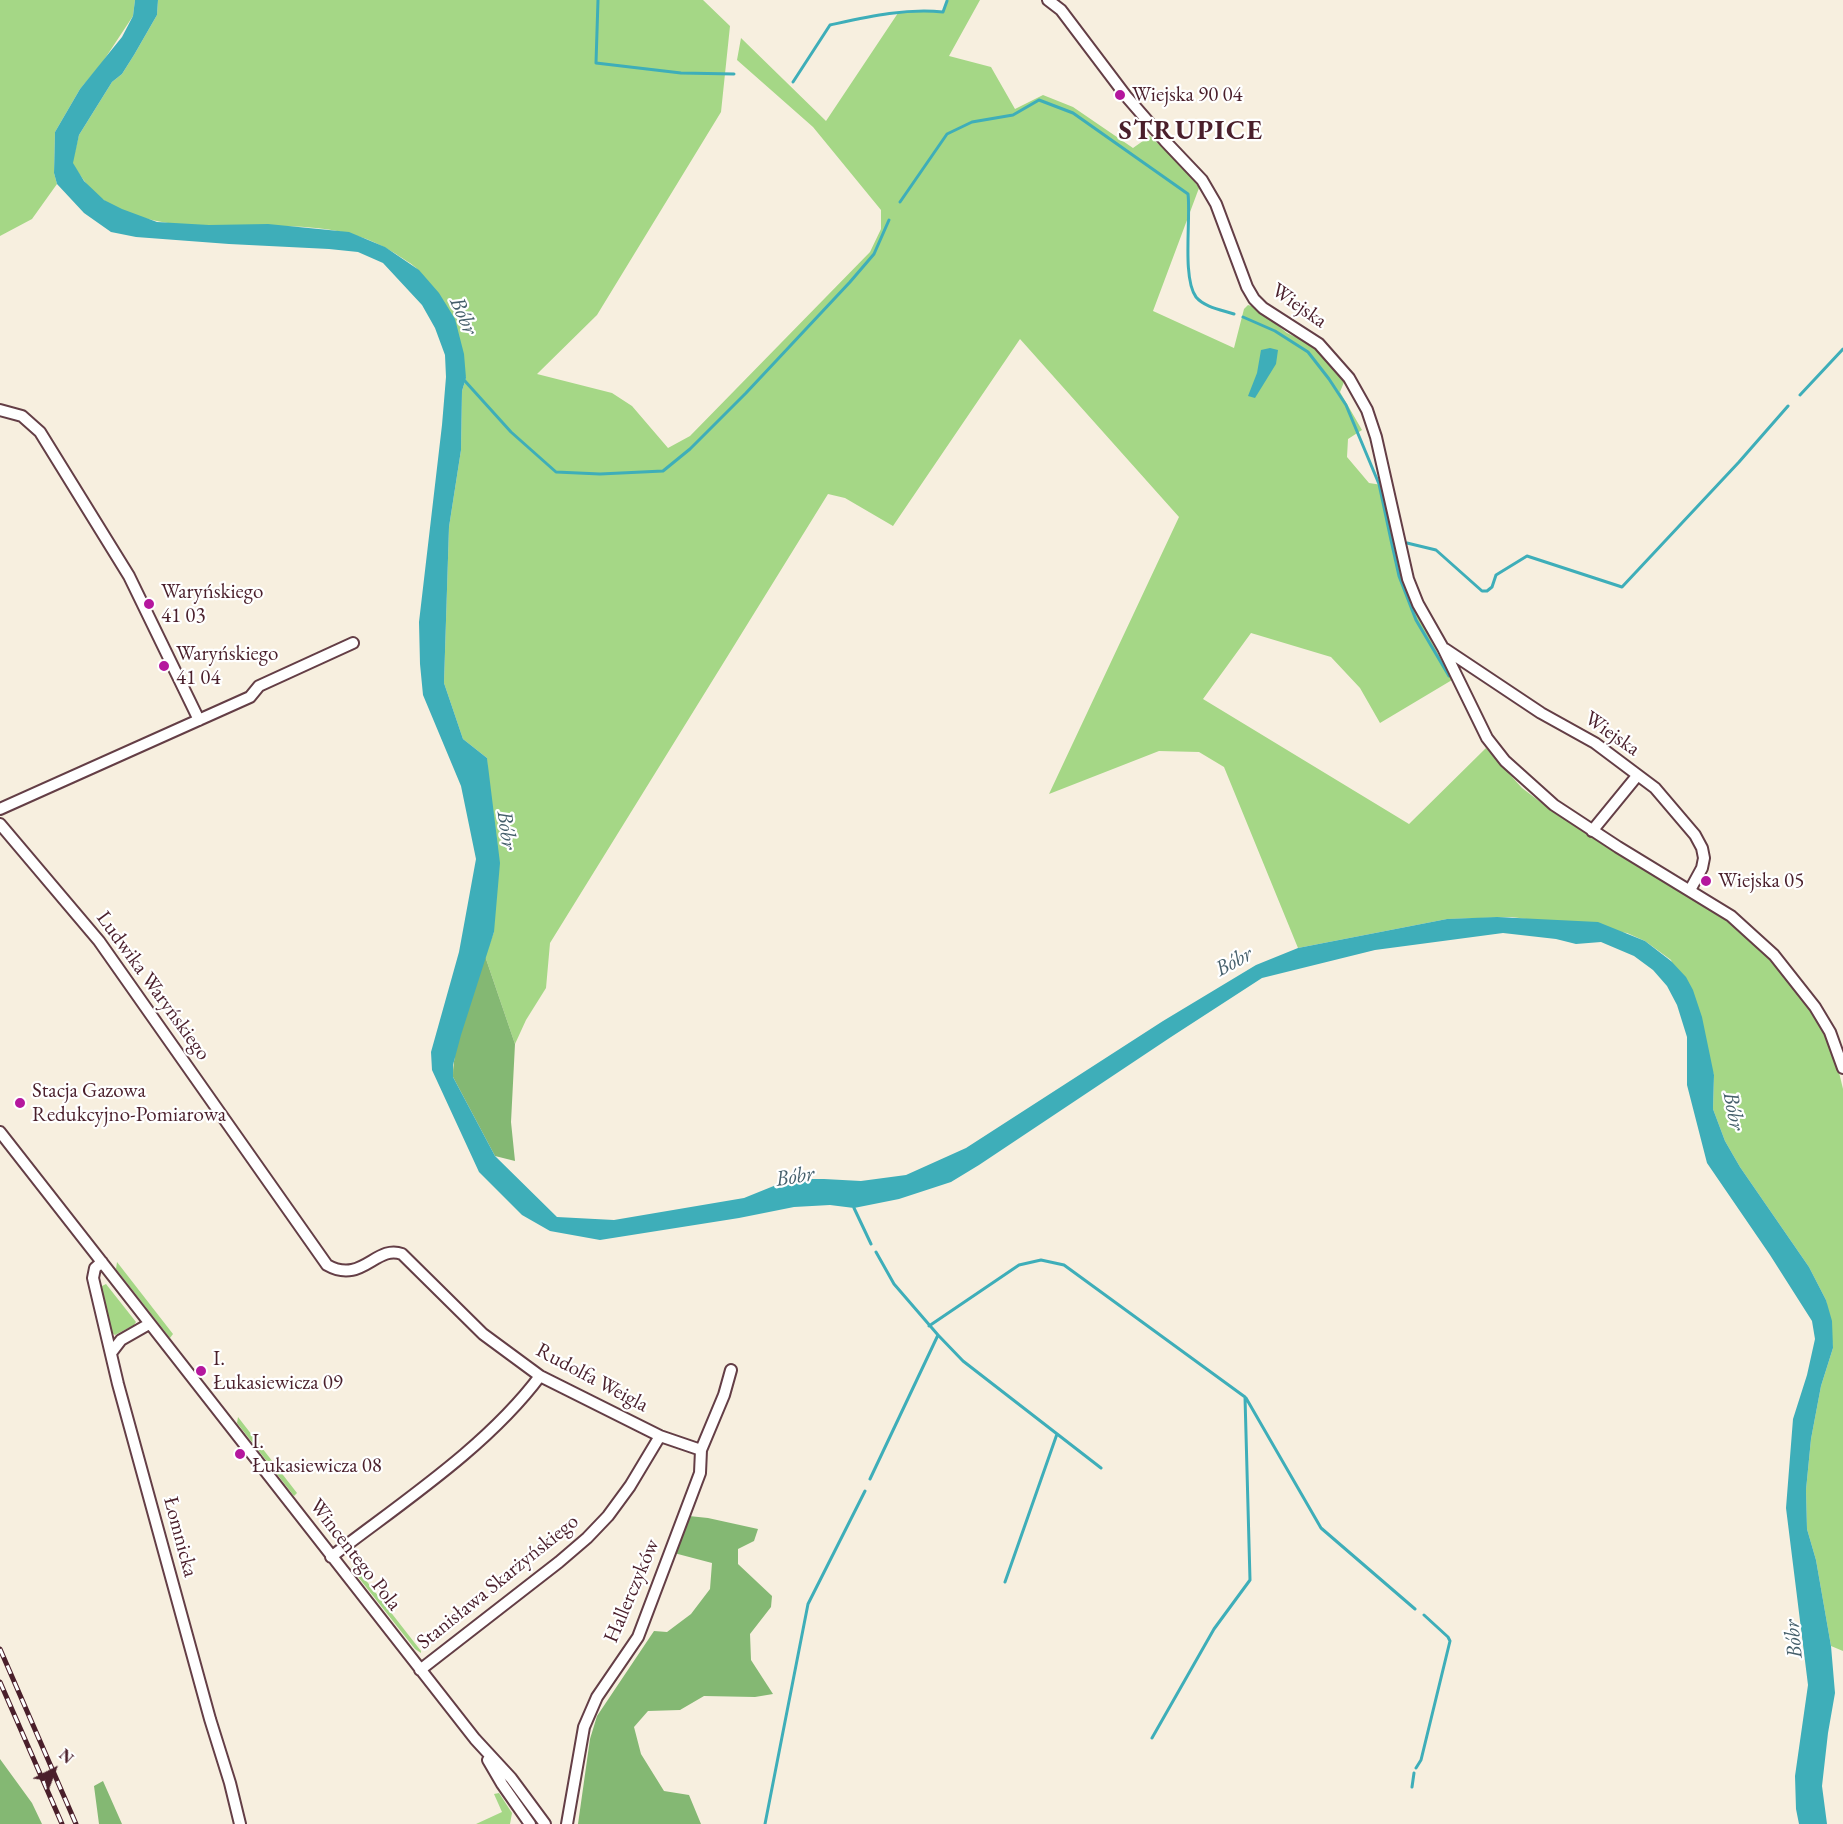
<!DOCTYPE html>
<meta charset="utf-8">
<style>
body{margin:0}
#map{position:relative;width:1843px;height:1824px;overflow:hidden;background:#f7efdf;font-family:"EB Garamond",serif}
canvas{display:block}
.north{position:absolute;left:24px;top:1740px;width:60px;height:60px;-webkit-text-stroke:4px #fff;paint-order:stroke;rotate:42deg;font-size:16px;font-weight:700;line-height:24px;text-align:center;color:#4a1f2b}
.north::after{content:'';display:block;margin:auto;width:21px;height:27px;background:#4a1f2b;clip-path:polygon(50% 0,100% 100%,50% 72%,0 100%)}
</style>
<div id="map">
<canvas width="1843" height="1824"></canvas>
<div class="north">N</div>
</div>
<script>
const ctx = document.querySelector('canvas').getContext('2d');
ctx.lineJoin = 'round';
function fillPath(path, color) { ctx.fillStyle = color; ctx.fill(path, 'evenodd'); }
function trace(path, color, width, dash) { ctx.strokeStyle = color; ctx.lineWidth = width; ctx.lineCap = dash ? 'butt' : 'round'; ctx.setLineDash(dash || []); ctx.stroke(path); }
function drawText(font, color, halo, rows, align = 'center') {
  ctx.font = font + ' "EB Garamond",serif'; ctx.lineWidth = 4.5; ctx.setLineDash([]); ctx.textBaseline = 'middle'; ctx.strokeStyle = halo; ctx.fillStyle = color; for (const [text, x, y, turn = 0] of rows) {
    ctx.save(); ctx.translate(x, y); ctx.rotate((+turn || 0) * Math.PI / 180); ctx.textAlign = isNaN(turn) ? turn : align; if (halo) ctx.strokeText(text, 0, 0); ctx.fillText(text, 0, 0); ctx.restore();
  }
}
fillPath(new Path2D(`
 M0,0H135L133,16L102,63L80,89L55,132L54,173L57,184L32,219L0,236Z
 M158,0H703L730,26L721,112L597,315L537,374L612,393L632,406L668,448L690,436L870,252L881,229V210L813,127L737,60L741,38L826,121L898,13L921,10L943,12L947,0H980L949,56L991,67L1015,109L1043,95L1073,107L1133,148L1150,136L1189,173L1199,188L1153,311L1234,348L1244,309L1248,305L1255,307L1287,333L1308,343L1322,356L1344,382L1340,392L1362,430L1348,439L1347,457L1369,483L1382,485L1402,578L1419,618L1452,680L1380,723L1360,688L1331,657L1251,633L1203,699L1409,824L1486,748L1522,788L1543,804L1728,922C1765,952 1807,992 1827,1036C1835,1053 1839,1072 1843,1089V1651L1831,1646L1816,1560L1807,1529L1806,1490L1811,1439L1821,1386L1833,1348L1826,1300L1809,1267L1740,1167L1725,1141L1713,1109L1714,1075L1671,960L1645,941L1627,933L1512,917L1447,919L1298,948L1224,767L1199,752L1159,751L1049,794L1179,517L1020,339L893,526L845,498L828,494L550,943L546,988L526,1020L515,1044L485,956L494,932L487,758L463,739L444,683L449,527L461,450L462,391L466,378C454,351 443,325 432,299C428,290 425,276 418,270C413,264 403,259 396,254C311,197 187,254 105,201C91,192 81,177 72,163L79,135L112,82L122,74L134,55L157,15Z
 M117,1262L173,1334L170,1338L116,1269Z
 M106,1284L136,1322L134,1325L115,1335L112,1333L101,1290L102,1286Z
 M238,1417L297,1493L294,1496L237,1423Z
 M354,1565L421,1651V1653L415,1649L351,1568Z
 M499,1793L512,1813L510,1824H476L502,1812L494,1794Z`), '#a5d786');
fillPath(new Path2D(`
 M485,956L515,1044L511,1122L515,1161L495,1156L453,1077C453,1041 474,991 485,956Z
 M689,1516L708,1518L758,1529L754,1541L738,1549V1564L772,1596L771,1607L750,1634L751,1660L773,1694L755,1697L704,1696L680,1710L648,1711L634,1727L641,1754L664,1791L689,1795L701,1824H578L590,1739L597,1716L654,1631L667,1632L691,1614L710,1589L712,1563L674,1553Z
 M0,1759L32,1803L42,1824H0Z
 M103,1781L122,1824H99L94,1786Z`), '#84b873');
fillPath(new Path2D(`
 M135,0H158L157,15L134,55L122,74L112,82L79,135L73,163L84,181L104,200L122,209L157,222L209,225L268,224L349,232L385,247L419,270L439,293L455,319L464,354L466,378L462,391L461,450L449,527L444,683L463,739L487,758L500,863L494,932L461,1035L453,1065V1077L495,1156L557,1217L614,1220L744,1198L791,1179H824L861,1181L906,1175L966,1148L1163,1021L1256,965L1298,948L1447,919L1497,917L1598,922L1645,941L1671,961L1686,977L1693,990L1702,1017L1714,1075L1713,1109L1725,1141L1740,1167L1809,1267L1826,1300L1832,1321L1833,1348L1821,1386L1811,1439L1806,1490L1807,1529L1816,1560L1831,1646L1835,1693L1828,1733L1822,1786L1827,1824H1799L1796,1809L1795,1776L1808,1685L1786,1508L1793,1419L1807,1375L1815,1339L1812,1321L1770,1255L1707,1163L1687,1085V1037L1677,1005L1667,986L1653,970L1634,956L1601,942L1576,944L1556,939L1503,933L1375,950L1262,978L1171,1037L979,1165L951,1182L899,1199L854,1208L830,1205L794,1207L739,1218L600,1240L550,1231L522,1215L479,1172L432,1070L431,1052L459,952L476,859L461,786L423,695L420,664L419,622L442,425L446,377L445,355L435,328L422,305L383,263L358,252L329,249L229,244L136,237L111,232L84,213L57,184L54,173L55,132L80,89L122,37L133,16Z
 M1270,348L1278,350L1276,364L1255,398L1248,396L1257,373L1261,350Z`), '#3eaeb9');
trace(new Path2D(`
 M598,0L596,63L681,73L734,74
 M793,82L830,25C867,17 905,8 943,12L947,1
 M900,202L947,134L972,122L1013,115L1039,100L1073,113L1188,194C1191,218 1182,278 1196,297C1204,307 1222,310 1234,314
 M1243,317L1275,331L1308,352L1329,379L1346,405L1379,484L1391,540H1394
 M464,380L511,432L556,472L600,474L663,471L690,449L746,393L850,282L874,254L889,220
 M1800,395L1843,349
 M1391,540L1399,576L1416,620L1449,676
 M1407,543L1436,550L1482,591H1487L1492,587L1496,575L1527,556L1622,587L1739,462L1788,406
 M854,1208L871,1244
 M929,1326L1019,1265L1041,1260L1064,1265L1245,1397L1250,1580L1214,1629L1152,1738
 M938,1335L963,1361L1101,1468
 M1246,1398L1321,1528L1415,1609
 M870,1479L938,1335L894,1284L876,1252
 M1005,1582L1057,1434
 M1416,1768L1421,1760L1450,1641L1448,1637L1424,1615
 M1412,1787L1414,1773
 M765,1824L808,1604L865,1491`), '#3eaeb9', 3);
const minor = new Path2D(`
 M1048,0L1061,10L1126,96L1165,141L1202,180L1216,204L1247,287L1254,299L1263,308L1319,344L1349,378L1367,410L1376,437L1408,579L1418,604L1443,648L1487,738L1505,761L1554,805L1618,847L1731,916L1753,936L1774,955L1815,1007L1830,1032L1843,1068
 M0,410L22,416L40,432L129,576L199,720
 M1445,649L1541,713L1595,743L1655,788L1695,835L1702,848L1704,858L1702,868L1690,890
 M0,809L250,697L259,686L353,643
 M0,824L99,941L327,1265C362,1285 376,1244 402,1254L483,1334L540,1376L660,1436L701,1450
 M1592,831L1637,776
 M0,1132L475,1739L511,1778L545,1824
 M102,1262L95,1268L93,1278L118,1384L210,1719L230,1783L240,1824
 M111,1353L121,1340L149,1324
 M331,1557C401,1503 487,1447 540,1376
 M420,1670L559,1562L587,1538L608,1516L630,1486L660,1436
 M488,1760L502,1784L530,1824
 M567,1824L584,1727L597,1697L638,1637L700,1473L701,1450L724,1395L731,1370`);
trace(minor, '#643e46', 14);
trace(minor, '#fff', 10);
const rail = new Path2D(`
 M0,1649L76,1824
 M0,1682L62,1824`);
trace(rail, '#4a1f2b', 5);
trace(rail, '#fff', 3, [9]);
for (const [x, y, r, color] of [
 [1120,95,6,"#b5179e"],
 [149,604,6,"#b5179e"],
 [164,666,6,"#b5179e"],
 [1706,881,6,"#b5179e"],
 [20,1103,6,"#b5179e"],
 [201,1371,6,"#b5179e"],
 [240,1454,6,"#b5179e"]
]) { const dot = new Path2D(); dot.arc(x, y, r, 0, 2 * Math.PI); ctx.fillStyle = color; ctx.fill(dot); trace(dot, '#fff', 2); }
drawText('21px', '#4a1f2b', '#fff', [
 ["Wiejska 90 04",1132,95],
 ["Waryńskiego",161,592],
 ["41 03",161,616],
 ["Waryńskiego",176,654],
 ["41 04",176,678],
 ["Wiejska 05",1718,881],
 ["Stacja Gazowa",32,1091],
 ["Redukcyjno-Pomiarowa",32,1115],
 ["I.",213,1359],
 ["Łukasiewicza 09",213,1383],
 ["I.",252,1442],
 ["Łukasiewicza 08",252,1466]
], 'left');
drawText('21px', '#4a1f2b', '#fff', [
 ["Wiejska",1299,306,35],
 ["Wiejska",1612,734,35],
 ["Ludwika Waryńskiego",153,986,54],
 ["Rudolfa Weigla",592,1378,28],
 ["Łomnicka",180,1537,75],
 ["Wincentego Pola",355,1555,52],
 ["Stanisława Skarżyńskiego",498,1582,-39],
 ["Hallerczyków",632,1591,-67]
]);
drawText('italic 22px', '#455f6b', '#fff', [
 ["Bóbr",463,316,66],
 ["Bóbr",506,830,82],
 ["Bóbr",1234,962,-29],
 ["Bóbr",1733,1111,79],
 ["Bóbr",795,1177,-9],
 ["Bóbr",1794,1639,-95]
]);
ctx.letterSpacing = '1.5px';
drawText('bold 27px', '#4a1f2b', '#fff', [
 ["STRUPICE",1191,132]
]);
ctx.letterSpacing = '0px';
</script>
